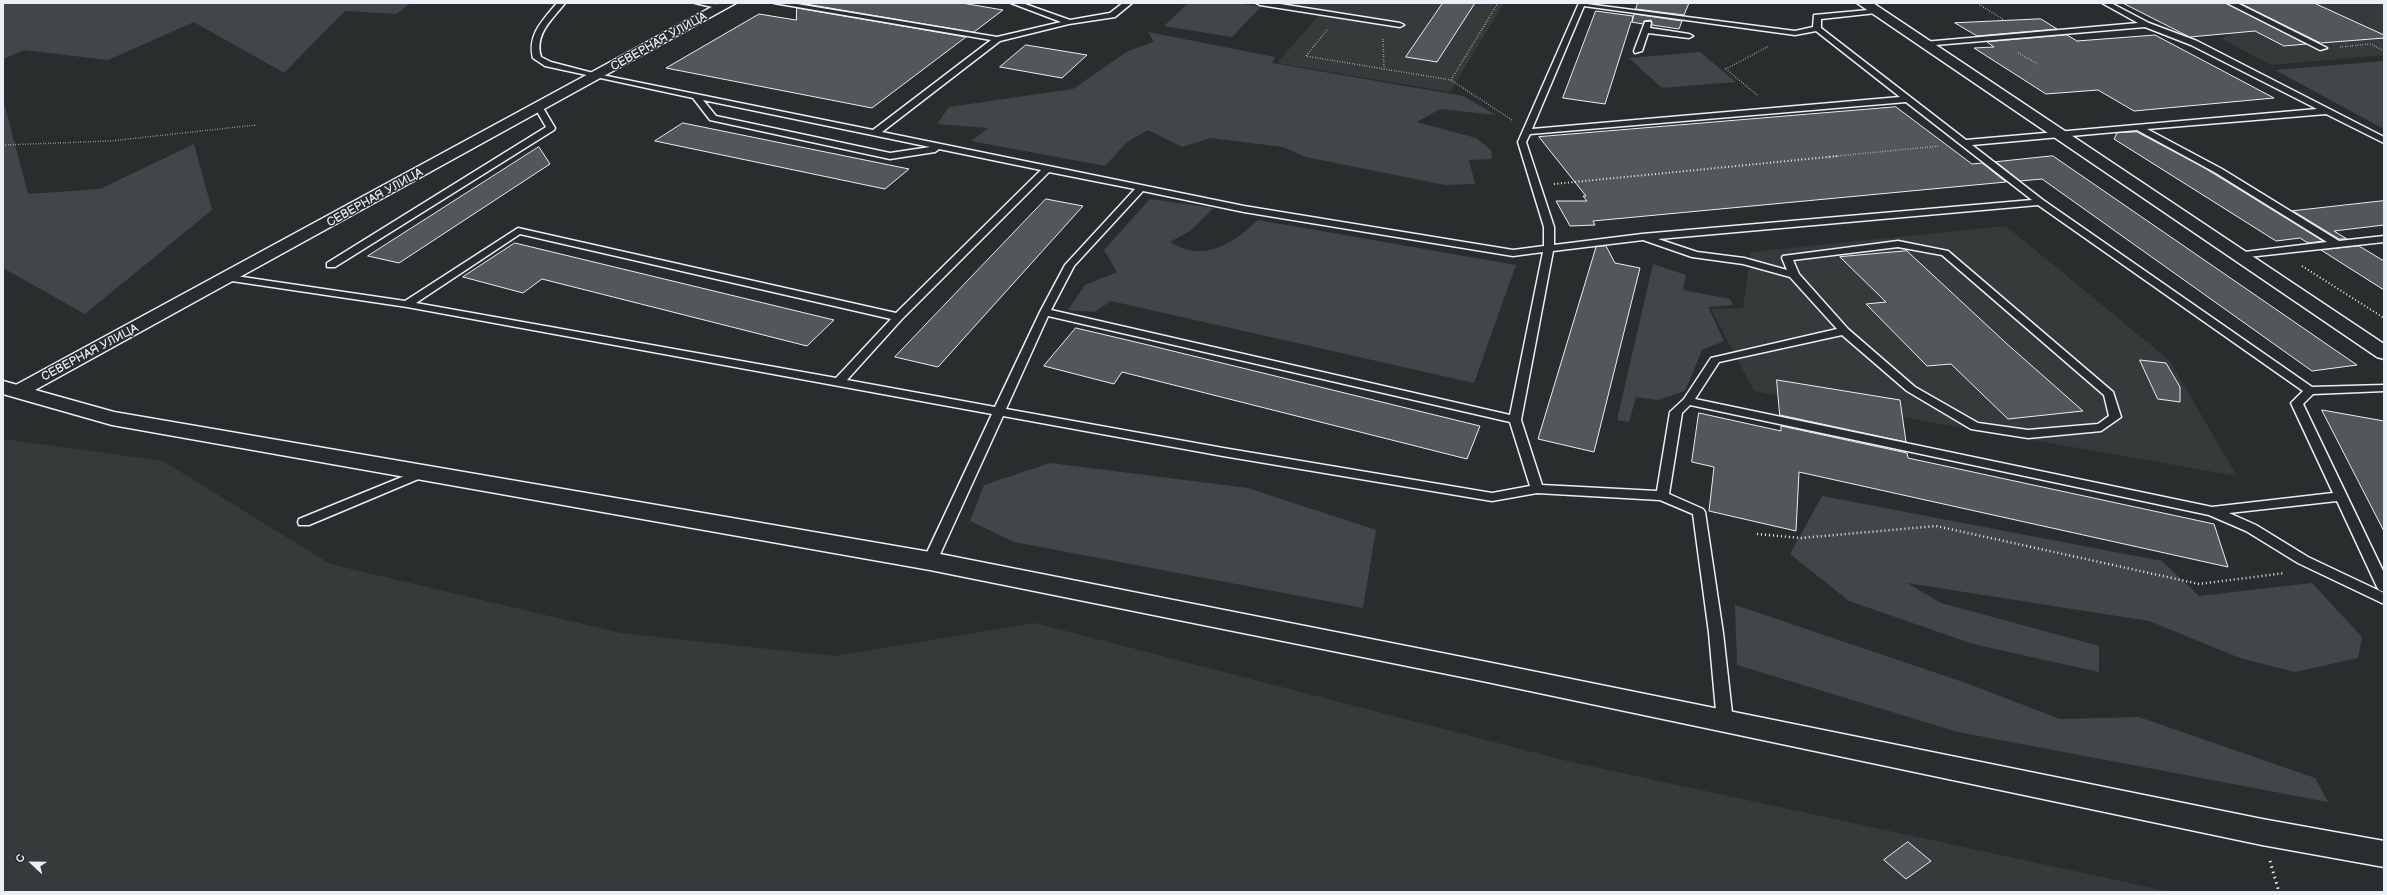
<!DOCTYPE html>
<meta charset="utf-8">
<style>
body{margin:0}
#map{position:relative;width:2387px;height:895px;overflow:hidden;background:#2a2d2e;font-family:"Balsamiq Sans",sans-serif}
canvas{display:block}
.frame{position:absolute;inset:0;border:4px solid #e8f1f8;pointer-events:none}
.north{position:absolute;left:12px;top:843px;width:40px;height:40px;-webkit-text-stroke:3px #2a2d2e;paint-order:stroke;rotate:292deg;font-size:11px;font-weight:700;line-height:16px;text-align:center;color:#e8f1f8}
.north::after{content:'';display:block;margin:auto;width:14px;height:18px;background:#e8f1f8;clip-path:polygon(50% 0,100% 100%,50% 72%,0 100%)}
</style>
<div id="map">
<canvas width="2387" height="895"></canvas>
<div class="frame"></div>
<div class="north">С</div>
</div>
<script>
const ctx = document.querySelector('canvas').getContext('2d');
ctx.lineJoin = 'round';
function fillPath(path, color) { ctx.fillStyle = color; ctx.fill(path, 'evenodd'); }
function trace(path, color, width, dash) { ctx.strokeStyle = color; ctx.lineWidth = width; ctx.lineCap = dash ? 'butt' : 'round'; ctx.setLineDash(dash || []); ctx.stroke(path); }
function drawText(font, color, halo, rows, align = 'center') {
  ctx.font = font + ' "Balsamiq Sans",sans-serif'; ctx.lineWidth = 3; ctx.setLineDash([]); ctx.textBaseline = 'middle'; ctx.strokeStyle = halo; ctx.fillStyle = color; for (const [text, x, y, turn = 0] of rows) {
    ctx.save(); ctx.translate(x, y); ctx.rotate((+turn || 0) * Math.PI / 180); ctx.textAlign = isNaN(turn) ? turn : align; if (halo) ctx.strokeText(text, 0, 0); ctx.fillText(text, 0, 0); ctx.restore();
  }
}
fillPath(new Path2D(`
 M1244,3H1504L1450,92L1277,63L1319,15Z
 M2167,3H2384V55L2271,65L2220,38L2232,36Z
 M2006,226L2169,360L2237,476L1754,391L1711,309L1743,308L1751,252Z
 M3,439L163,461L330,564L621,633L834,656L1035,623L1567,761L2171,892H3Z`), '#363a3b');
fillPath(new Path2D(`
 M3,3H411L396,14L345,11L284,73L194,22L108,60L24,50L3,59Z
 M1188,3H1237L1261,7L1232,37L1164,26Z
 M1148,32L1275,57L1272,63L1463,96L1496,115L1440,109L1417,122L1476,138L1492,151L1491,159L1469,160L1475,184L1445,185L1306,157L1283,147L1210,138L1182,147L1148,130L1127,142L1105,166L971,141L989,128L937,124L949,107L1073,89L1128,51L1154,42Z
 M1700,52L1736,82L1662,88L1629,58Z
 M2384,61V129L2275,70Z
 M3,99L28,194L100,189L194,144L212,210L85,314L3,268Z
 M1150,199L1214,208L1190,231L1170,242C1203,263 1233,244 1258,220L1516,265L1474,383L1111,301L1094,312L1068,310L1085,285L1117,272L1104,250Z
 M1653,264L1686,275L1683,290L1730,299L1733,305L1708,307L1724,341L1702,350L1685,391L1658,400L1636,397L1629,422L1617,420Z
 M1050,463L1248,488L1376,530L1363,608L1014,542L970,521L984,485Z
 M1822,496L2162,561L2199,596L2312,583L2362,637L2358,658L2295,672L2240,658L2149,621L1907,583L1941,603L2099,646V672L1973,644L1849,601L1790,554Z
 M1735,605L1966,683L2060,719L2139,717L2315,778L2328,802L1958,732L1737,665Z`), '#424648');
const building = new Path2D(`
 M800,3H962L1003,10L974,32Z
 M1443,3H1475L1437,62L1406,57Z
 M1638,3H1689L1684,15L1636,9Z
 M2123,3H2226L2306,44L2284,46L2255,31L2190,37Z
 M2240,3H2314L2384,35V38L2321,43Z
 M797,8L966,37L872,108L666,68L759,14L796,20Z
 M1596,11L1633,16L1632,22L1634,14L1682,21L1679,29L1652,25L1651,20L1644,21L1643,24L1631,22L1605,104L1563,98Z
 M2041,19L2057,29L1977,36L1955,23Z
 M2067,35L2077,41L2155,35L2274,98L2134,111L2098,90L2046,94L1974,48L1994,47L1987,42Z
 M1026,45L1087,55L1062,78L1000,67Z
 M1896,107L1972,164L1982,163L2006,182L1593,221L1595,225L1570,226L1556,201H1587L1583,196H1586L1539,137Z
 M683,123L909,169L885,189L655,141Z
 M2137,132L2203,167L2323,241L2308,243L2300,238L2276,241L2114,139L2117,133Z
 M539,147L550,164L399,263L368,256Z
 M2053,156L2357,365L2312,371L2042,179L2020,181L1996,162Z
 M1046,199L1083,206L938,367L895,357Z
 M2384,201V225L2334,231L2347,239H2339L2293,211Z
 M515,243L834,320L807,346L542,279L523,293L463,277Z
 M1606,246L1615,263L1640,268L1594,452L1538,439L1596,247Z
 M2359,246L2384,261V290L2321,250Z
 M1907,251L2006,343L2083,411L2008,419L1951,364L1927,366L1866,304L1886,302L1840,257Z
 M1076,328L1144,344L1480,426L1467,459L1122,372L1114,384L1044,366Z
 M2140,360L2166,363L2180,387V402L2158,399Z
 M1777,380L1900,400L1906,442L1780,415Z
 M2322,410L2384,421V531Z
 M1699,413L1781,431V426L1907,453L1908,458L2214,524L2228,567L1799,472L1796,531L1709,511L1714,467L1692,462Z
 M1908,842L1931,861L1906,879L1884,860Z`);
fillPath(building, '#535759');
trace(building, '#e8f1f8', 1);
const service = new Path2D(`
 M557,3H565C552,20 534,34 541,57L551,62L597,74L873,130L991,40L774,3H791L997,37L1061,22L1011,3H1022L1070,20L1110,13L1123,3H1132L1115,17L1069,24L1000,41L882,132L1244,206L1513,250L1544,246V227L1518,142L1579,3L1795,31L1813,27L1814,15L1879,9V13H1876L1821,19V28L1966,140L2317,109L2191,45L2145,27L1924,46L1920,44L1924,42L2138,23L2102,3H2111L2149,23L2197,41L2384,137V143L2326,114L2147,129L2222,169L2339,241L2384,236V242L2239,258L2236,257V253L2327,242L2216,173L2137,130L1972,145L2043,200L2312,387L2384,385V391L2313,394L2303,404L2384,573V592L2379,590L2377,587L2337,501L2229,513L2256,525L2308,557L2384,593V604L2298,563L2246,531L2209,515L1690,405L1682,413L1669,494L1703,509L1705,512L1723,633L1733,722L1730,726L1725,728L1720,726L1717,722L1709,633L1693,514L1660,500L1537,493L1492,501L1223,456L1003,416L937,561L935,564H925L923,561L992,414L407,307L225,280L224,278L229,275L405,301L518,228L896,313L1041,170L939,149L935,152L890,159L710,120L693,98L545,66L533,58C527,35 543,20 557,3ZM1584,6L1795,35L1816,31L1900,97L1532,129ZM703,100L930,147L890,153L716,116ZM1906,102L2032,200L1642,234L1554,245V227L1526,142L1530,134ZM1049,172L1135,189L1065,265L1040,312L995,407L847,380L902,319ZM1143,191L1244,212L1513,256L1543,252L1510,415L1051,310L1074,266ZM2038,205L2303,391L2291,403L2333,493L2212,507L1695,399L1719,362L1842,335L1907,391L1971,429L2028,438L2101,431L2121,417L2113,392L1948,251L1898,241L1783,256L1782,258L1787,270L1744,258L1697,252L1658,239ZM520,234L891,319L836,378L416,303ZM1643,240L1692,257L1743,264L1790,277L1837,329L1711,358L1684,399L1670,412L1657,491L1542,485L1521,420L1553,251ZM1898,247L1942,255L2104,395L2109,416L2098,424L2028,430L1978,423L1915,387L1848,329L1799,274L1793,260ZM1048,316L1510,422L1530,486L1492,493L1223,448L1006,409Z
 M695,3H711L725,7L721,9Z
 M1256,3H1274L1400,23L1404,25L1400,27L1260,5Z
 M2227,3H2237L2327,48L2320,50Z
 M1645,22H1651L1650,28L1689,34L1693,36L1689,38L1648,33L1642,51L1635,53L1634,51Z
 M536,106H542L555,128L554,130L335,267H327V263L546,127L535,108Z
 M424,468L428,469L430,472L428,475L309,525H299L298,522L299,519Z`);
const minor = new Path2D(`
 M719,3H736L26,395L19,397L12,395L9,391L12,387Z
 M1857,3H1873L2384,344V359L2377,357Z`);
const tertiary = new Path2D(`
 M3,381L114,412L930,552L1487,662L2262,819L2384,841V867L2262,845L1487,682L930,570L112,425L3,394Z`);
trace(service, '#e8f1f8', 3);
trace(minor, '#e8f1f8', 3);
trace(tertiary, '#e8f1f8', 3);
trace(new Path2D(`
 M1977,3L2004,20
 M1327,30L1306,56L1384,69
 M1383,39L1384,69L1451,80L1512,120
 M2340,47L2371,44L2384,51
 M2018,53L2038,64
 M1451,80L1498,3
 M1757,95L1726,69L1769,46
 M3,145L110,141L256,125
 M1828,157L1939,146`), '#e8f1f8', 1.5, [0.5, 2]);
trace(new Path2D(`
 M1554,184L1838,156
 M2302,266L2384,318`), '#e8f1f8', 2, [1, 2.5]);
trace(new Path2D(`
 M1757,534L1801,538L1936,526L2199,584L2285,573`), '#e8f1f8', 2.5, [1, 3]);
trace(new Path2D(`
 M2270,861L2279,892`), '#e8f1f8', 3, [1.5, 4]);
fillPath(service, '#2a2d2e');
fillPath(minor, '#2a2d2e');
fillPath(tertiary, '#2a2d2e');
drawText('12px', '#e8f1f8', '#2a2d2e', [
 ["СЕВЕРНАЯ УЛИЦА",659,42,-29],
 ["СЕВЕРНАЯ УЛИЦА",375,198,-29],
 ["СЕВЕРНАЯ УЛИЦА",90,353,-28]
]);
</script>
